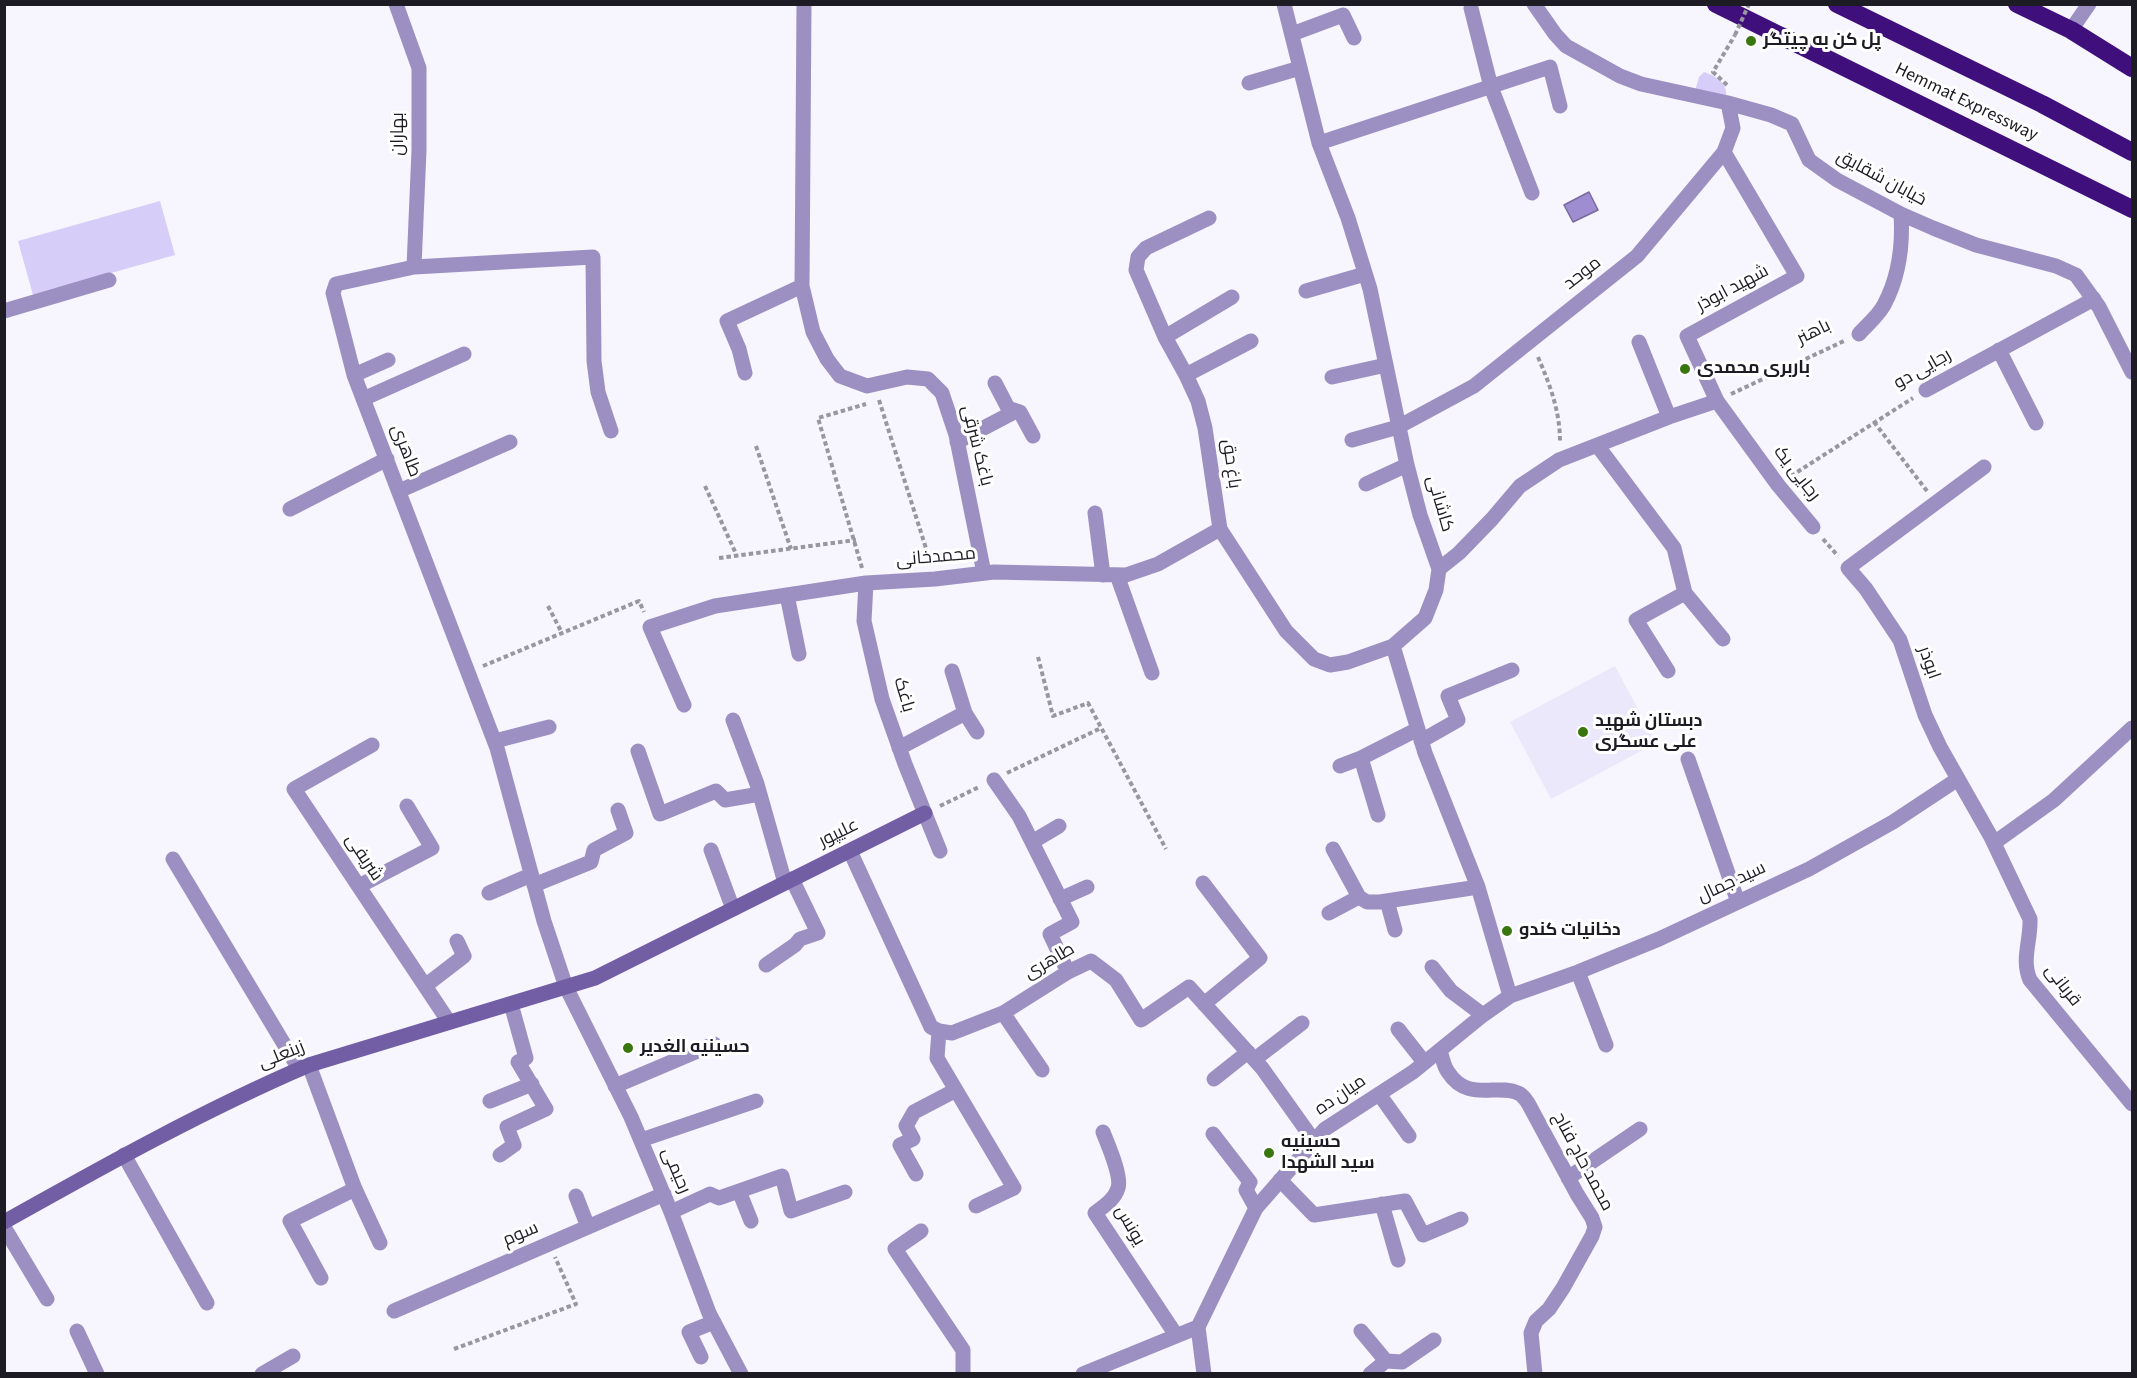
<!DOCTYPE html>
<meta charset="utf-8">
<style>
body{margin:0}
#map{position:relative;width:2137px;height:1378px;overflow:hidden;background:#f7f5fe;font-family:"Source Sans 3",sans-serif}
canvas{display:block}
.frame{position:absolute;inset:0;border:6px solid #1d1b23;pointer-events:none}
</style>
<div id="map">
<canvas width="2137" height="1378"></canvas>
<div class="frame"></div>
</div>
<script>
const ctx = document.querySelector('canvas').getContext('2d');
ctx.lineJoin = 'round';
function fillPath(path, color) { ctx.fillStyle = color; ctx.fill(path, 'evenodd'); }
function trace(path, color, width, dash) { ctx.strokeStyle = color; ctx.lineWidth = width; ctx.lineCap = dash ? 'butt' : 'round'; ctx.setLineDash(dash || []); ctx.stroke(path); }
function drawText(font, color, halo, rows, align = 'center') {
  ctx.font = font + ' "Source Sans 3",Cairo,sans-serif'; ctx.lineWidth = 6; ctx.setLineDash([]); ctx.textBaseline = 'middle'; ctx.strokeStyle = halo; ctx.fillStyle = color; for (const [text, x, y, turn = 0] of rows) {
    ctx.save(); ctx.translate(x, y); ctx.rotate((+turn || 0) * Math.PI / 180); ctx.textAlign = isNaN(turn) ? turn : align; if (halo) ctx.strokeText(text, 0, 0); ctx.fillText(text, 0, 0); ctx.restore();
  }
}
fillPath(new Path2D(`
 M1615,666L1656,743L1551,799L1510,722Z`), '#ece8fb');
fillPath(new Path2D(`
 M1704,72C1716,76 1728,83 1726,97L1695,91L1699,77Z
 M160,201L175,255L33,295L18,241Z`), '#d6cdf9');
const water = new Path2D(`
 M1589,192L1598,210L1573,222L1564,205Z`);
fillPath(water, '#9f8dd2');
trace(water, '#786b9e', 1.5);
trace(new Path2D(`
 M1727,85L1713,72L1735,35
 M1538,357C1550,385 1560,411 1560,442
 M1731,394L1844,341
 M879,400L931,564
 M1874,422L1927,491
 M756,446L791,549
 M1791,476L1913,398
 M705,486L737,556
 M1823,539L1838,556
 M719,558L856,540
 M862,568L818,418L866,404
 M548,606L562,633
 M1038,657L1053,716L1088,703L1166,849
 M483,666L639,601L644,612
 M1007,773L1101,728
 M940,806L979,787
 M454,1349L576,1304L555,1257`), '#98969e', 4, [4.5, 3]);
trace(new Path2D(`
 M396,4L419,68V150L414,267
 M804,4L802,286L813,332L827,359L840,376L867,386L907,377L928,379L942,393L956,435L984,573
 M1284,4L1319,143L1348,218L1370,289L1407,465L1420,515L1439,569L1436,590L1425,618L1393,646L1425,753L1478,887L1510,996
 M1534,4L1555,34L1566,46L1620,76L1641,84L1728,103L1771,115L1792,124L1809,160L1837,180L1901,214L1933,228L1976,245L2056,266L2076,275L2099,307L2132,372
 M1471,8L1491,87L1532,193
 M2071,30L2089,4
 M1292,34L1343,15L1354,38
 M1249,83L1300,68
 M1319,143L1550,67L1560,106
 M1724,152L1797,276L1687,336L1717,401L1778,485L1813,527
 M1209,218L1146,248L1138,257L1136,270L1165,337L1186,375L1198,401L1205,428L1220,529L1286,631L1314,659L1330,665L1348,662L1393,646
 M1306,291L1365,274
 M4,311L109,280
 M1859,334C1867,325 1878,316 1884,305C1899,277 1903,245 1901,214
 M1165,337L1232,297
 M1639,342L1669,417
 M1999,350L2036,423
 M745,373L739,349L727,321L802,286
 M354,375L388,360
 M1186,375L1251,341
 M1332,377L1386,365
 M995,383L1008,408L1020,412L1033,436
 M1926,390L2094,299
 M363,399L464,354
 M611,431L598,392L594,361L593,257L414,267L336,284L333,293L354,375L497,748L544,921L566,987L631,1117L671,1212L709,1313L741,1374
 M1352,440L1398,427L1474,386L1637,256L1724,152L1733,128L1728,103
 M957,442L1016,411
 M1597,445L1674,548L1685,593L1723,639
 M1984,467L1848,568L1866,589L1900,640L1925,715L1940,747L1991,837L2030,919C2031,941 2021,959 2030,980L2132,1104
 M1366,484L1407,465
 M399,491L510,442
 M290,509L387,459
 M1095,513L1103,575
 M1439,569L1459,553L1492,519L1520,486L1559,460L1669,417L1717,401
 M1117,575L1152,673
 M866,583L864,621L882,699L905,764L940,851
 M787,595L799,654
 M952,671L965,713L977,732
 M1668,671L1636,620L1685,593
 M684,705L650,627L715,606L866,583L935,579L994,572L1126,575L1158,564L1220,529
 M733,720L757,784L785,883
 M495,741L549,727
 M1421,741L1458,720L1448,696L1512,670
 M372,745L294,789L449,1022
 M899,748L965,713
 M638,751L660,814L716,791L725,800L760,794
 M1361,758L1378,815
 M1688,759L1738,902
 M1340,766L1361,758L1418,729
 M994,780L1019,816L1072,922L1050,934L1068,972
 M1032,842L1059,826
 M1994,843L2054,800L2132,728
 M1333,849L1359,897
 M711,850L733,909
 M850,851L931,1027L939,1031L952,1033L1003,1013L1068,972L1091,961L1116,980L1141,1020L1189,987L1262,1068L1314,1141
 M173,859L299,1069
 M1203,883L1260,958L1204,1004
 M534,885L591,862L594,850L626,833L618,810
 M359,886L432,848L407,806
 M489,893L531,875
 M1359,897L1367,902H1380L1478,887
 M1060,899L1087,887
 M1387,901L1395,930
 M1329,913L1359,897
 M766,965L795,945L800,939L818,933L792,879
 M1432,967L1451,991L1483,1015
 M1578,972L1606,1045
 M425,986L464,956L457,941
 M1003,1013L1042,1070
 M1398,1029L1424,1062
 M939,1031L937,1058L1014,1188L976,1206
 M1440,1050C1442,1057 1444,1067 1448,1072C1468,1103 1497,1083 1518,1093C1523,1095 1525,1099 1528,1103L1577,1194L1592,1218L1595,1227L1592,1236L1563,1288L1549,1309L1536,1321L1531,1333L1535,1374
 M1255,1059L1302,1023
 M309,1065L355,1189L380,1243
 M1214,1079L1248,1052
 M615,1086L714,1044
 M1379,1094L1409,1136
 M490,1101L532,1084
 M1103,1132C1108,1145 1122,1176 1118,1188C1115,1199 1104,1206 1095,1213L1176,1335
 M1213,1134L1250,1182L1246,1190L1256,1208
 M641,1140L756,1101
 M124,1155L207,1303
 M500,1155L514,1145L507,1127L546,1109L518,1062L526,1058L511,1004
 M916,1174L900,1145L913,1139L906,1126L914,1112L956,1090
 M1568,1178L1640,1129
 M1280,1180L1314,1215L1405,1201L1423,1235L1461,1219
 M739,1191L751,1221
 M576,1196L588,1227
 M1382,1204L1398,1260
 M671,1212L710,1194L719,1198L782,1176L791,1211L845,1192
 M4,1227L47,1299
 M921,1231L895,1249L963,1350V1374
 M321,1278L290,1221L355,1189
 M394,1311L664,1194
 M1198,1327L1256,1208L1325,1129L1413,1072L1483,1015L1510,996L1578,972L1659,939L1809,869L1893,822L1958,779
 M1198,1327L1204,1374
 M77,1331L97,1374
 M1361,1331L1386,1361
 M701,1357L689,1332L714,1322
 M1386,1361L1402,1362L1434,1340
 M262,1374L293,1356
 M1083,1374L1198,1327
 M1370,1374L1386,1361`), '#9c90c2', 15);
trace(new Path2D(`
 M4,1222C104,1166 204,1110 309,1065L595,978L925,813`), '#725ea5', 15);
trace(new Path2D(`
 M1716,4L2132,209
 M1837,4L2042,104L2132,152
 M2017,4L2071,30L2132,68`), '#3f0f7c', 18);
trace(new Path2D(`
 M1735,35L1749,4`), '#98969e', 4, [4.5, 3]);
for (const [x, y, r, color] of [
 [1751,41,6,"#39760f"],
 [1685,369,6,"#39760f"],
 [1583,732,6,"#39760f"],
 [1507,931,6,"#39760f"],
 [628,1048,6,"#39760f"],
 [1269,1153,6,"#39760f"]
]) { const dot = new Path2D(); dot.arc(x, y, r, 0, 2 * Math.PI); ctx.fillStyle = color; ctx.fill(dot); trace(dot, '#fff', 2); }
drawText('bold 18px', '#1d1b23', '#fff', [
 ["پل کن به چیتگر",1763,41],
 ["باربری محمدی",1697,369],
 ["دبستان شهید",1595,722],
 ["علی عسگری",1595,743],
 ["دخانیات کندو",1519,931],
 ["حسینیه الغدیر",640,1048],
 ["حسینیه",1281,1143],
 ["سید الشهدا",1281,1164]
], 'left');
drawText('18px', '#1d1b23', '#fff', [
 ["Hemmat Expressway",1966,103,26],
 ["بهاران",399,134,-90],
 ["خیابان شقایق",1881,179,28],
 ["موحد",1583,274,-38],
 ["شهید ابوذر",1733,289,-28],
 ["باهنر",1814,333,-26],
 ["رجایی دو",1923,370,-30],
 ["باغک شرقی",976,446,76],
 ["طاهری",405,451,69],
 ["باغ حق",1230,464,82],
 ["رجایی یک",1796,474,52],
 ["کاشانی",1439,504,74],
 ["محمدخانی",936,558,-5],
 ["ابوذر",1928,663,71],
 ["باغک",903,695,74],
 ["علیپور",839,834,-26],
 ["شریفی",363,858,56],
 ["سید جمال",1732,883,-25],
 ["طاهری",1050,962,-30],
 ["قربانی",2062,986,52],
 ["زینعلی",282,1056,-22],
 ["میان ده",1341,1096,-34],
 ["محمد حاج فناح",1582,1162,62],
 ["رحیمی",675,1171,67],
 ["یونس",1129,1226,60],
 ["سوم",521,1235,-23]
]);
</script>
